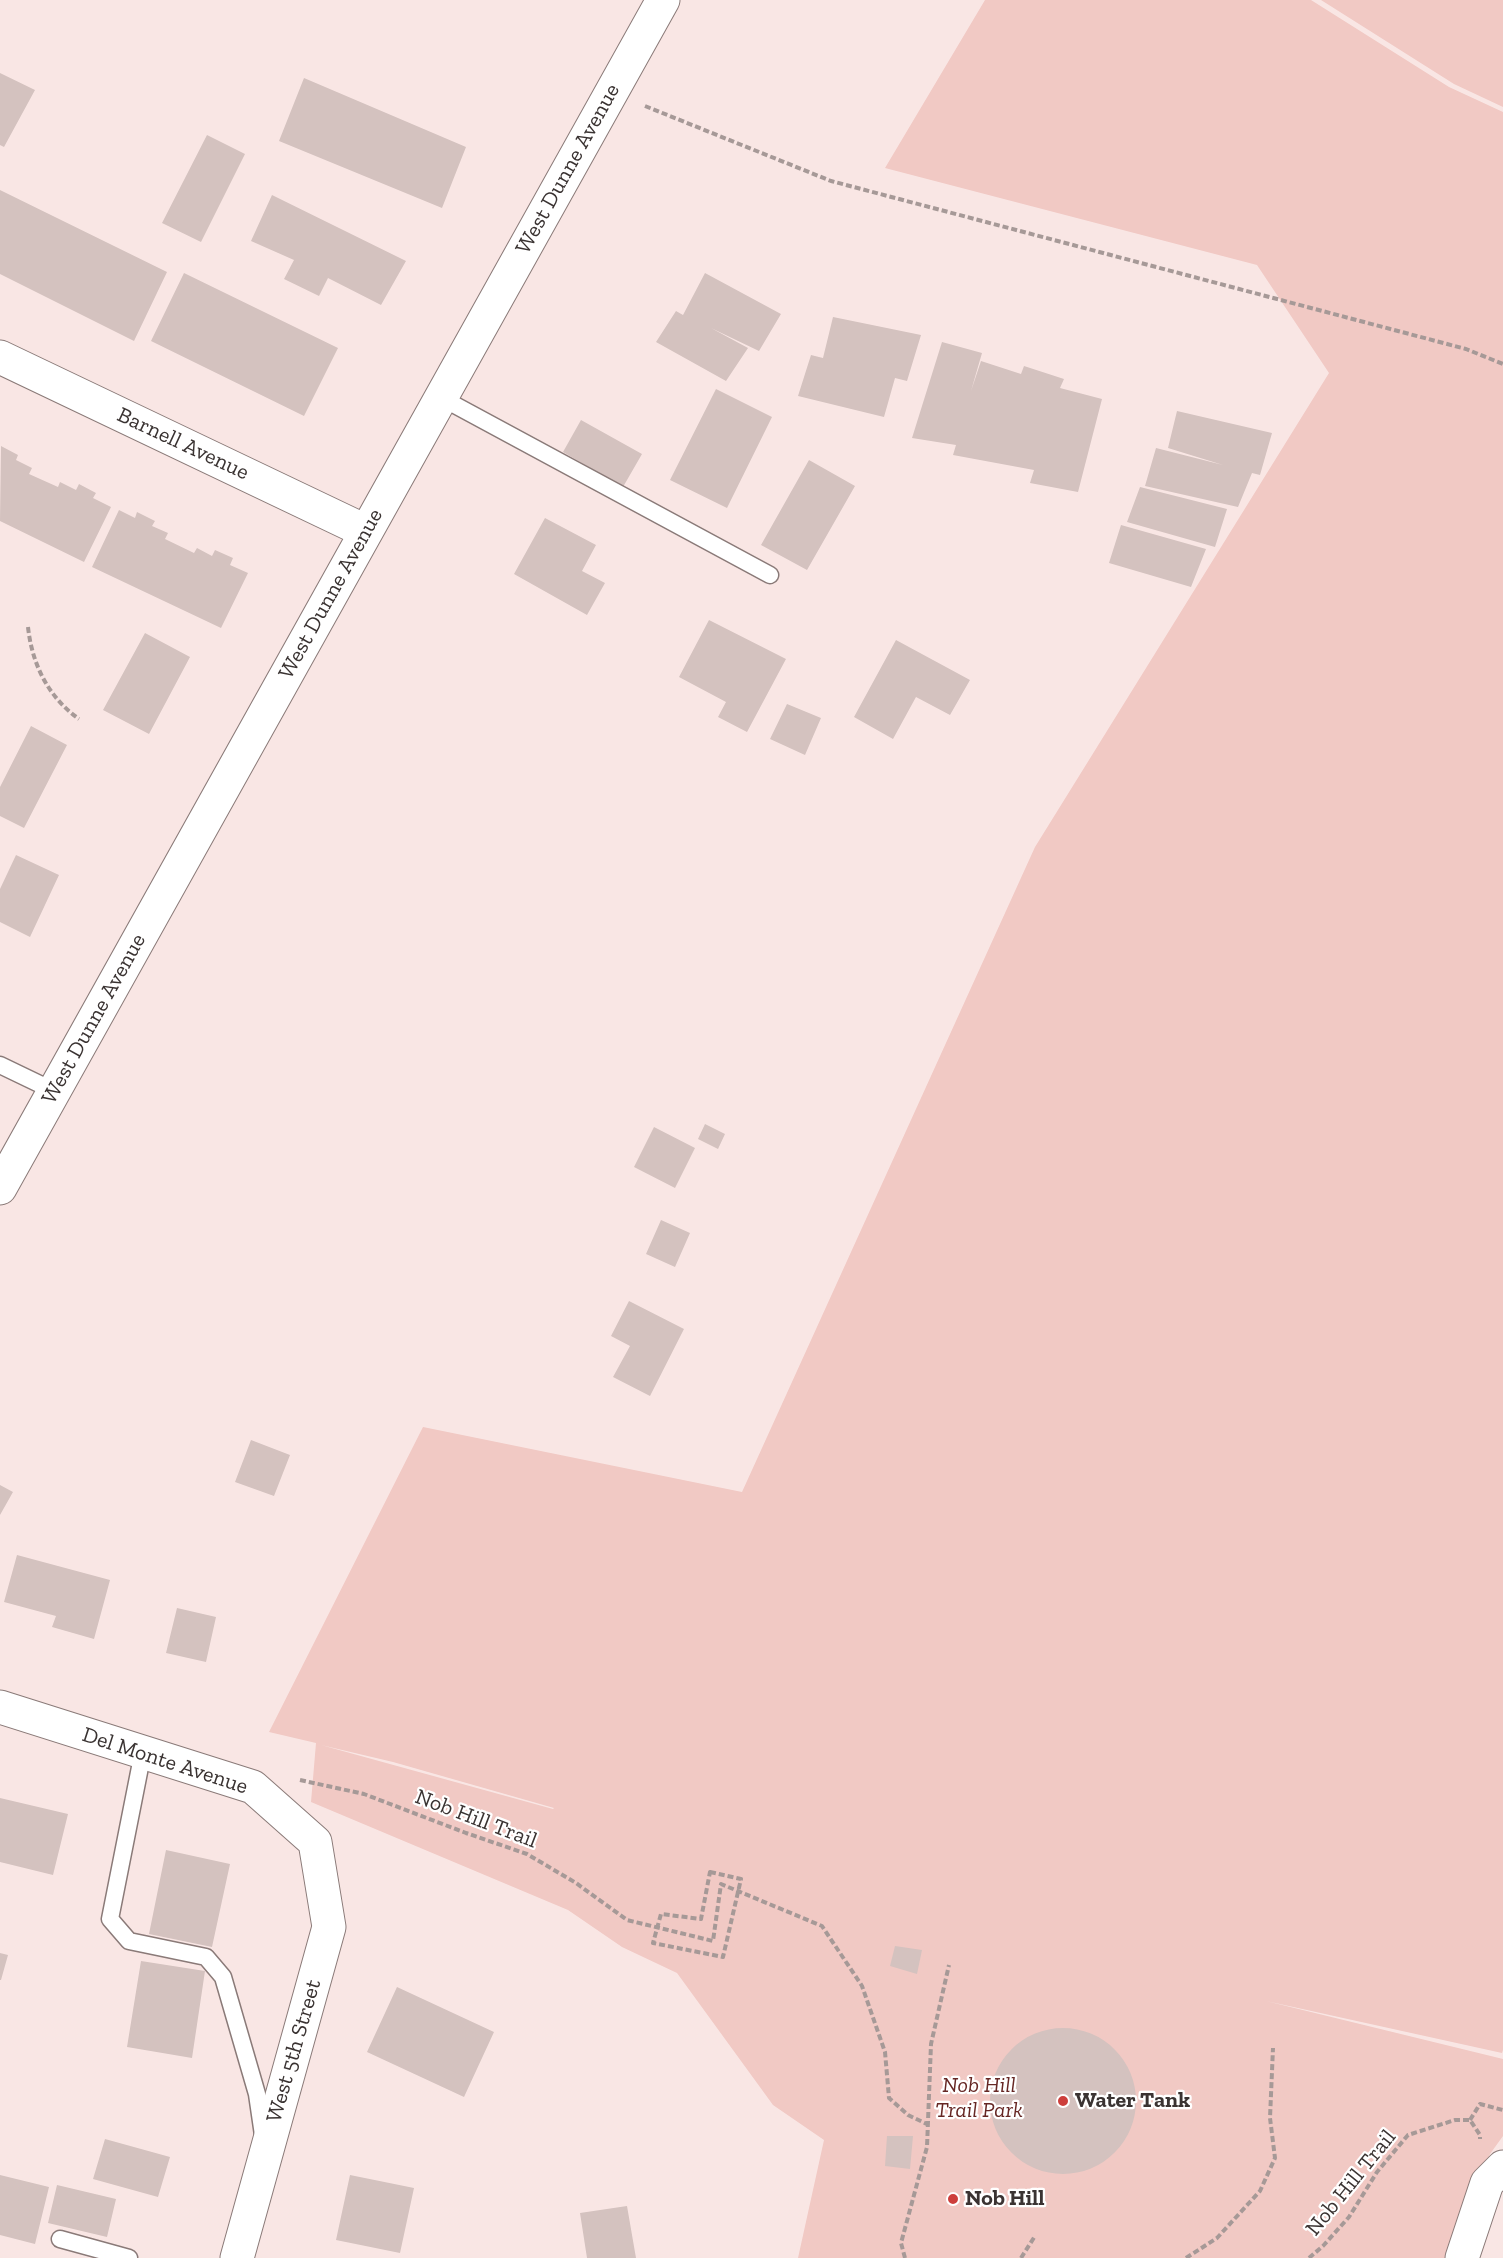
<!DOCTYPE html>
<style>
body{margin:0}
canvas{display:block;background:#f9e6e4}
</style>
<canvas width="1503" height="2258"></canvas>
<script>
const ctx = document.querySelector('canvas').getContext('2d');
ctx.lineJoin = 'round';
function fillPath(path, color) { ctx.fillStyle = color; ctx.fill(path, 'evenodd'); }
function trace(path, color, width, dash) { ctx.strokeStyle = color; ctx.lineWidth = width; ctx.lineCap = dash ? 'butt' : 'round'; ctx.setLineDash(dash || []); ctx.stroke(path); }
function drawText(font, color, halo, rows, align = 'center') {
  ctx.font = font + ' "Zilla Slab",serif'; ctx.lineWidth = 4.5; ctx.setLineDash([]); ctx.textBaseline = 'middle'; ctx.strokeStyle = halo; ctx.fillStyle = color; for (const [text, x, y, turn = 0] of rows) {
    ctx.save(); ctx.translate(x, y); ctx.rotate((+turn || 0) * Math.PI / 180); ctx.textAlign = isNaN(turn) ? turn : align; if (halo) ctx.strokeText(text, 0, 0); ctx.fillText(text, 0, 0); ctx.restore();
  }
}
fillPath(new Path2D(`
 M985,0H1311L1449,87L1503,112V2050L1502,2053L1266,2001L1503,2059V2136L1490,2154L1450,2258H798L824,2140L773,2105L677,1973L622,1947L568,1910L311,1802L316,1743L269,1732L423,1427L742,1492L1035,847L1329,373L1257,265L885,168ZM321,1745L393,1762L554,1808L553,1809Z
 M1321,0H1503V107L1454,84Z`), '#f1c9c4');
fillPath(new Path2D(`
 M0,73L35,90L4,147L0,145Z
 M304,78L466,147L442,208L279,141Z
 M207,135L245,154L201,242L162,223Z
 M0,190L167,272L134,341L0,274Z
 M272,195L406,261L381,305L328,278L319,296L284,279L294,260L251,241Z
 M184,273L338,348L304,416L151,341Z
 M705,273L781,314L759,351L711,328L748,348L726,381L656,342L676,311L683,315Z
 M833,317L921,335L907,381L895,378L884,417L798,396L811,355L823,358Z
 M942,342L982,353L971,391L981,361L1021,374L1024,366L1064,379L1060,388L1102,399L1078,492L1030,483L1034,470L953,455L956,445L912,438Z
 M716,389L772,417L727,508L670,480Z
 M1177,411L1272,433L1260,475L1252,473L1238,507L1145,486L1156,448L1223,465L1168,448Z
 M581,420L642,454L623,487L563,452Z
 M1,446L18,455L16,460L32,468L29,474L58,487L60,482L76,490L79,484L96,493L93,498L111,507L84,562L0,521Z
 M809,460L855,486L807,570L761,545Z
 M1140,487L1227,509L1215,547L1127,522Z
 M119,510L135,518L137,512L155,521L152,526L168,533L165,539L194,553L197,548L212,556L215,550L233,558L230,565L248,573L221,628L92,567Z
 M545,518L596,545L582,571L605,583L587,615L514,574Z
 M1121,525L1206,549L1191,587L1109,563Z
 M709,620L786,659L747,732L718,717L726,702L679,677Z
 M145,633L190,657L149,734L103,710Z
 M896,640L970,680L950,715L916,697L893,739L854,717Z
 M787,704L821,718L805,755L770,739Z
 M31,726L67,745L24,828L0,816V787Z
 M16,855L59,875L30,937L0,922V889Z
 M705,1124L725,1134L718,1149L698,1139Z
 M654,1127L695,1148L675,1188L634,1167Z
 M661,1220L690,1233L675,1267L646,1254Z
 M629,1301L684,1329L650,1396L613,1377L630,1346L611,1336Z
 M251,1440L290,1455L274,1496L235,1482Z
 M0,1485L13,1492L0,1515Z
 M17,1555L110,1580L94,1639L52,1627L56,1616L4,1602Z
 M177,1608L216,1617L206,1662L166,1653Z
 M0,1798L68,1814L53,1875L0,1862Z
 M166,1850L230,1864L212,1947L149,1934Z
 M895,1946L922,1950L917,1974L890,1966Z
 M0,1953L8,1955L1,1980H0Z
 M141,1961L205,1971L192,2058L127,2047Z
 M397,1987L494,2032L464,2097L367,2052Z
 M990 2101a73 73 0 1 1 146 0a73 73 0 1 1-146 0Z
 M887,2136H913L910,2169L885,2166Z
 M105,2139L170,2157L158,2197L93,2179Z
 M0,2175L49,2187L35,2244L0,2235Z
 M350,2175L414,2188L400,2253L336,2240Z
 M57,2185L116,2199L107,2237L48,2223Z
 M627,2206L636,2258H587L580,2213Z`), '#d4c2bf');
const service = new Path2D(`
 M440,397L770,575
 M0,1065L54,1091
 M143,1752L110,1919L129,1941L206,1957L223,1977L257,2094L263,2135
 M60,2239L129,2258`);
const minor = new Path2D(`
 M0,357L365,531
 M0,1707L253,1787L315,1842L329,1927L237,2258
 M1462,2258L1487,2183L1503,2167`);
const secondary = new Path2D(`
 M0,1188L663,0`);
trace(service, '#8a7a78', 19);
trace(minor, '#8a7a78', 35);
trace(secondary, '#8a7a78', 35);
trace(new Path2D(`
 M645,106L831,181L1466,349L1503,364
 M28,627C32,664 48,697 79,719
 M300,1780L364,1794L466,1833L527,1854L576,1883L627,1920L713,1941L721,1884L822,1926L862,1986L885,2052L889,2098L908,2115L929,2125
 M710,1872L741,1879L723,1957L653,1943L661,1914L701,1919Z
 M1470,2120L1480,2104L1503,2110
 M905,2258L901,2243L927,2147L931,2044L949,1965
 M1021,2258L1035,2236
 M1186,2258L1217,2238L1260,2191L1275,2158L1270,2118L1273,2048
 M1309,2258L1323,2246L1349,2217L1377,2172L1408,2135L1455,2120H1470L1480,2135V2139`), '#a69997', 4, [6, 3]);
trace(service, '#fff', 16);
trace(minor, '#fff', 33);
trace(secondary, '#fff', 33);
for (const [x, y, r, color] of [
 [1063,2101,6,"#cd3f3c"],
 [953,2199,6,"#cd3f3c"]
]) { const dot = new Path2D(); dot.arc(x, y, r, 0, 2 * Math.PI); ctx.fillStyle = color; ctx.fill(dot); trace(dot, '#fff', 2); }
drawText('22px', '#3a3332', '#fff', [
 ["West Dunne Avenue",568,169,-61],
 ["Barnell Avenue",183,444,25],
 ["West Dunne Avenue",331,594,-61],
 ["West Dunne Avenue",94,1019,-61],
 ["Del Monte Avenue",165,1761,18],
 ["Nob Hill Trail",476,1819,21],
 ["West 5th Street",294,2051,-74],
 ["Nob Hill Trail",1351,2183,-51]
]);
drawText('italic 22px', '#662724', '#fff', [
 ["Nob Hill",979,2086],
 ["Trail Park",979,2111]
]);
drawText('bold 22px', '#3a3332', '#fff', [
 ["Water Tank",1075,2101],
 ["Nob Hill",965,2199]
], 'left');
</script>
